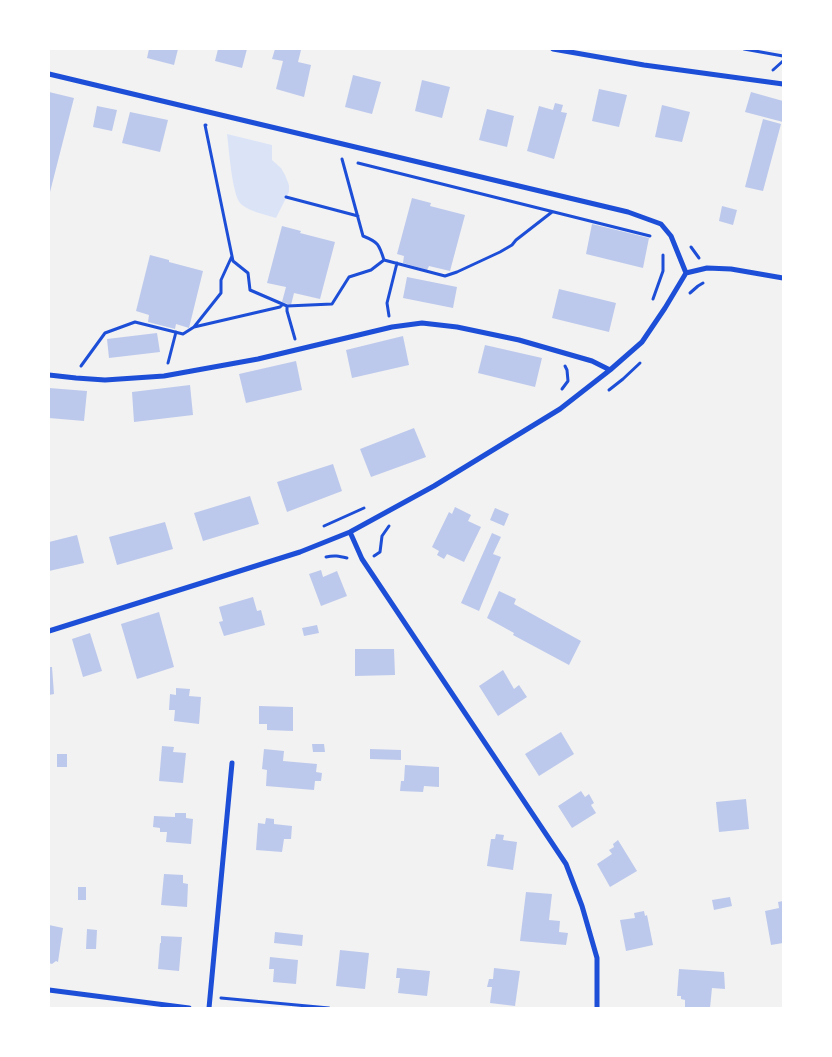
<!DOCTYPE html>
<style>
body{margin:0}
#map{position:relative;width:832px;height:1057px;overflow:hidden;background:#f2f2f2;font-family:"Fira Sans",sans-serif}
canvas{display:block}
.frame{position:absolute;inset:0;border:50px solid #fff;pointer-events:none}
</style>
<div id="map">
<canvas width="832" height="1057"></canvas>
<div class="frame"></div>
</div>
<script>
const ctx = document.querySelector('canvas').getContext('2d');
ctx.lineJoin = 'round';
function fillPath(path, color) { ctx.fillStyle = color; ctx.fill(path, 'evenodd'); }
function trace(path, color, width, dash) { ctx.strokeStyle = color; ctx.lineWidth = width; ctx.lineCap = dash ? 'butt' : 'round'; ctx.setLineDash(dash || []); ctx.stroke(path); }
fillPath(new Path2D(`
 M227,134L272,145V160L281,168L285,175L289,185V192L276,218C267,215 247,211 240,203C232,193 229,149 227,134Z`), '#dbe4f7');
fillPath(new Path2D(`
 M149,49H178L174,65L147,58Z
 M218,49H247L242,68L215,61Z
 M275,49L301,50L298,62L311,65L304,97L276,89L283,61L272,59Z
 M353,75L381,82L372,114L345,107Z
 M422,80L450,87L442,118L415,111Z
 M599,89L627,95L619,127L592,121Z
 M49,92L74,98L49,196Z
 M751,92L783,101V122L745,112Z
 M555,103L563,105L561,112L567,113L554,159L527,151L539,106L553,110Z
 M662,105L690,112L682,142L655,137Z
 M97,106L117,110L112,131L93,127Z
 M487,109L514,116L507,147L479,140Z
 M130,112L168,120L160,152L122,143Z
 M763,119L781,124L763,191L745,187Z
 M412,198L431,203L430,206L465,215L450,271L429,266L427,270L403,263L404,256L397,254Z
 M722,206L737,210L733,225L719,221Z
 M592,224L649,238L643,268L586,254Z
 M282,226L301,231L300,233L335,242L320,299L294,293L291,305L282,302L286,287L267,283Z
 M150,255L169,260V262L203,271L189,328L176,324L175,329L148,322L149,315L136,311Z
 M407,277L457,287L453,308L403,298Z
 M559,289L616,303L609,332L552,318Z
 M157,333L160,352L109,358L107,339Z
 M403,336L409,365L352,378L346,350Z
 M485,345L542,358L535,387L478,373Z
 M296,361L302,390L246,403L239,374Z
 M190,385L193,415L134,422L132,392Z
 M49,388L87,391L84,421L49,418Z
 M414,428L426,457L371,477L360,449Z
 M333,464L342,491L287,512L277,482Z
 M250,496L259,524L203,541L194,513Z
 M455,507L471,515L468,521L481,527L464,562L447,554L444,559L437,555L439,551L432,547L449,512L452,514Z
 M495,508L509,514L504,526L490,520Z
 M165,522L173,549L117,565L109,537Z
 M492,533L501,537L493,554L501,557L479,611L461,603Z
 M77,535L84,563L49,571V542Z
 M321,570L323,577L337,571L347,596L321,606L309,574Z
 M499,591L516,599L514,604L581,641L569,665L513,635L514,633L487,618Z
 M253,597L257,611L261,610L265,625L224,636L219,622L223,621L219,607Z
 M159,612L174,667L137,679L121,624Z
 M317,625L319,633L304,636L302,628Z
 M90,633L102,671L83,677L72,639Z
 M355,649H394L395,675L355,676Z
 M49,667H52L54,694L49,695Z
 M503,670L514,689L519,685L527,697L498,716L479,686Z
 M176,688L190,689L189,696L201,697L199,724L174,721L175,710H169L170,694L176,695Z
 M259,706L293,707V731L267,730V724H259Z
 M561,732L574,754L539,776L525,754Z
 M312,744H324L325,752H313Z
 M162,746L174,747L173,752L186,753L183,783L159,781Z
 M264,749L284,751L283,761L317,764L316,772L322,773L321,781H315L314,790L266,786L267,770L262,769Z
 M370,749L401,750V760L370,759Z
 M57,754H67V767H57Z
 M405,765L439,767V787L424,786L423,792L400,791L401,781H404Z
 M581,791L585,797L589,794L594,803L591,805L596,813L572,828L558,806Z
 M746,799L749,829L719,832L716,802Z
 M175,813H186V818L193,819L191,844L166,842L167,832H160V828L153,827L154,816L175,817Z
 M266,818L274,819V824L292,826L291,839H284L282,852L256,850L258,823L265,824Z
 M496,834L504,835L503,840L517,842L513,870L487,866L491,839H495Z
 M618,840L637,871L610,887L597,864L612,854L609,850L614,847L613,844Z
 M164,874L183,875V883L188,884L187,907L161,905Z
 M78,887H86V900H78Z
 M526,892L552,894L549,920L560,921L559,932L568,933L566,945L520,941Z
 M730,897L732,906L714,910L712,900Z
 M783,901V943L771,945L765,911L779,908L778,902Z
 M644,911L645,916L647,915L653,945L626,951L620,920L635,918L634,913Z
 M49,925L63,928L58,962L56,961L52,964L49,963Z
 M87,929L97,930L96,949H86Z
 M275,932L303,935L302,946L274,943Z
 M161,936L182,937L179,971L158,969L160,943H161Z
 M340,950L369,953L365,989L336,986Z
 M270,957L298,960L296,984L273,982L274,969H269Z
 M397,968L430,971L427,996L398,993L400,978H396Z
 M494,968L520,971L515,1006L490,1003L492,987H487L489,979H493Z
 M679,969L724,972L725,989L712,988L710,1008H685V1000L681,999V996H677Z`), '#bdc9ec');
trace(new Path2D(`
 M744,49L783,56
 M773,70L783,61
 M206,125H205L233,261L248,273L250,290L287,306L332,304L349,277L371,270L384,260C379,244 378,242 363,236L342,159
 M358,163L650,236
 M286,197L358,216
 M691,247L699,258
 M232,256L221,280V293L194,327L280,307L282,305
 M384,260L445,276L457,272L500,252L512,245L516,240L552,212
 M690,293L698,286L703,283
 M653,299L663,271V255
 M287,306V311L295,339
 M389,316L387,303L397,263
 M168,363L176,332
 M81,366L105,333L135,322L183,334L194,327
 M562,389L568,381L567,370L565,366
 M609,390L623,379L640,363
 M324,526L364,508
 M374,556L380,552L382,536L389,526
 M326,557C334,555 339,556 347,558
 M221,998L329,1008`), '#1d4ed8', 3);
trace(new Path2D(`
 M553,49L644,65L783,84
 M49,74L628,212L661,224L671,236L686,273
 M686,273L707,268L731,269L783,278
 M49,375L76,378L105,380L164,376L258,359L392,327L422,323L457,327L519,340L592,361L610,370
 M350,532L362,559L566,864L582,906L597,958V1008
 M49,631L300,552L350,532L434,486L560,409L610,370L642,342L665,308L686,273
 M49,990L189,1008
 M209,1008L232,763`), '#1d4ed8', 5);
</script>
